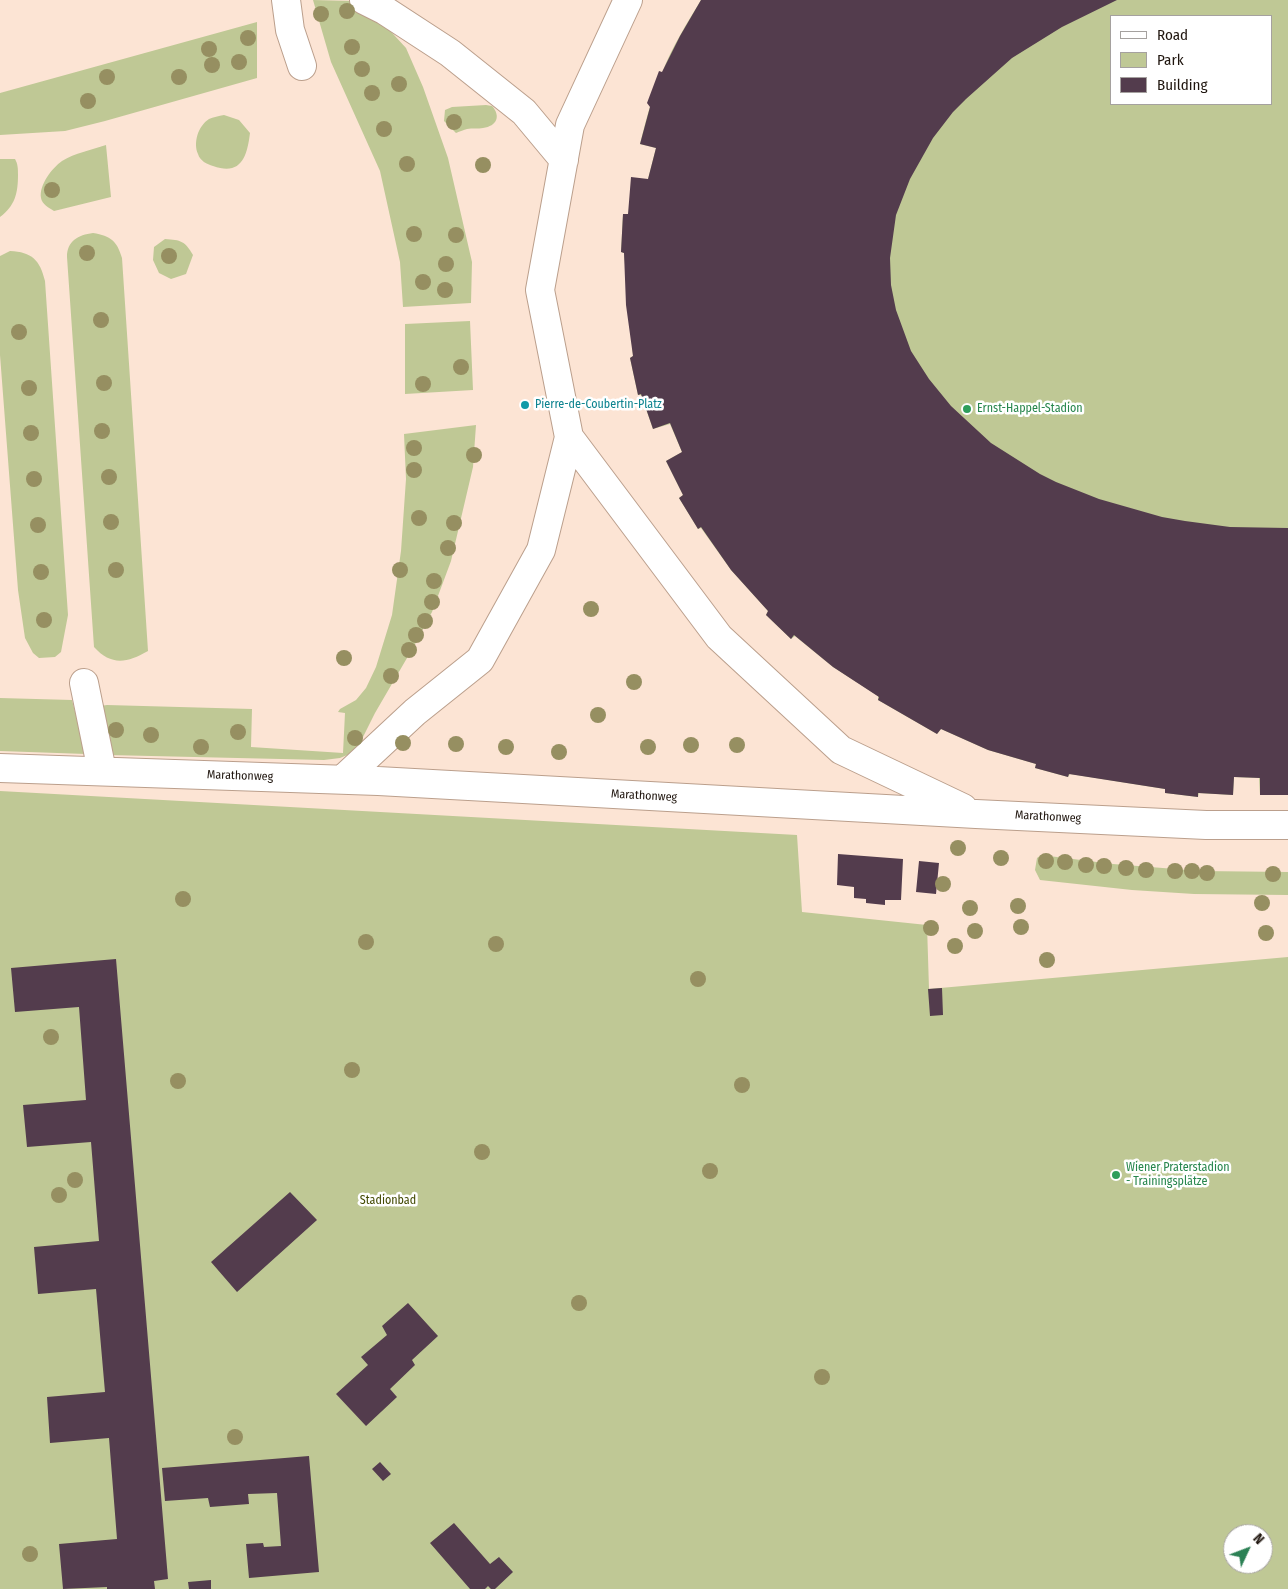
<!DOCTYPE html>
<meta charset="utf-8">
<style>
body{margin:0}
#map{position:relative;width:1288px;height:1589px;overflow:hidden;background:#fce4d4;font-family:"Fira Sans Condensed",sans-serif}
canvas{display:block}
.legend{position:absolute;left:1110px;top:15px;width:162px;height:90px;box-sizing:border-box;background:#fff;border:1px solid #a5a19f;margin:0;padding:6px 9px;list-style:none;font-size:15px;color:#1f150e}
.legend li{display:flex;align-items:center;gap:10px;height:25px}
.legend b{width:25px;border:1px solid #a5a19f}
.north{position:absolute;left:1223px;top:1524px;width:50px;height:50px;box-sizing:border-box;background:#fff;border:1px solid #a5a19f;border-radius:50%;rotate:47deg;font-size:14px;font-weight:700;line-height:20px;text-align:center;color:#1f150e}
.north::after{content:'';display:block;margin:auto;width:18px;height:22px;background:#2c8155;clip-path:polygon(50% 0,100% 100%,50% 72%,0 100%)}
</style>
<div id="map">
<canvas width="1288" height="1589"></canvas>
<ul class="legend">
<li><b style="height:6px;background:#fff"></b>Road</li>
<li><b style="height:14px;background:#bfc895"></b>Park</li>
<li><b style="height:14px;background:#533c4d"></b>Building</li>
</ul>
<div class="north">N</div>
</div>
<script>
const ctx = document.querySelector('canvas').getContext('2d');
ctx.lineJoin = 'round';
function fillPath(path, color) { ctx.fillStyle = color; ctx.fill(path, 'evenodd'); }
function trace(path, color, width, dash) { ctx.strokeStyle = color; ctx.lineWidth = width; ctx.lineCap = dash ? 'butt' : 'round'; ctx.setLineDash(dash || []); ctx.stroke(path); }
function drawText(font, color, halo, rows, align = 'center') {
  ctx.font = font + ' "Fira Sans Condensed",sans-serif'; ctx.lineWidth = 5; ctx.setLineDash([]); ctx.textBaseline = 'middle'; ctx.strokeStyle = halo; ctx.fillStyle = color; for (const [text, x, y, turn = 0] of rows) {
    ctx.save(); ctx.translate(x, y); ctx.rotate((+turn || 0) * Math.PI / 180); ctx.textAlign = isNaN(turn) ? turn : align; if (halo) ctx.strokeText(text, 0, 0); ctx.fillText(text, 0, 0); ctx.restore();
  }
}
fillPath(new Path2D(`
 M313,0L353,1L383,23L406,48L423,87L448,158L472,262L471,303L403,307L400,262L380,171L331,62Z
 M701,0H1288V795H1260L1259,778L1234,777L1233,795L1199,793L1198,797L1165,793V789L1070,774L1068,777L1035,768L1036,764L988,750L941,729L937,734L878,700V696L833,667L795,636L791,639L766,615L768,611L731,570L701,528L698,529L679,498L683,495L666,461L682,452L670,424L653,429L641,395H638L630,358L633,356L624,253L621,252L623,214H628L648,179L656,148L640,144C646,120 652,96 662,73C672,47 687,23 701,0ZM1112,16H1272V104H1112Z
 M257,22V78L105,121L65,131L0,135V93Z
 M486,105L492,106C501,116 497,126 483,128C478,129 472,128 467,129C464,130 460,131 456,133L444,121L445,110L452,107Z
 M224,115L239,120L250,133C247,157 241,176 213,166C207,164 200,161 198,154C193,143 198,126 209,119C213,117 219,116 224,115Z
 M106,145L111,197L54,211C49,208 42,204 41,198C39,185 52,168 62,161C75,153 91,150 106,145Z
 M0,159H15C18,164 18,169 18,175C18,193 15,206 0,217Z
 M93,233C111,236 117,241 122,258L148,651C127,663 111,666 94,647L67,257C67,241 78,235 93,233Z
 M165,239C181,240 185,241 193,255L186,274L171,279L159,273L153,260L154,247Z
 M10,251C32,252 40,260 45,281L68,615L61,652L55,657L39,658L33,653L25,638L18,590L0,355V256Z
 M470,321L473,390L405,394V324Z
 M476,425L473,467L451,561L432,612L414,646L375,713L359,745L352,753L340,758L324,760L108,755L100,706L107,705L252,709L251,747L343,753L345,713L338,712L340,709L356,700L366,688L376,667L392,615L401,551L406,479L404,434Z
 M0,698L72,700L86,754L0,751Z
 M0,791L797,835L802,912L927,925L929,989L1288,957V1589H0ZM1233,1534H1263V1564H1233Z
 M1041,855L1113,864L1200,871L1288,872V895L1194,894L1132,890L1040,880L1035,870L1037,858Z`), '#bfc895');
fillPath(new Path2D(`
 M701,0H1117L1062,27L1012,58L966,99L953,112L933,138L910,179L896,215L890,258L891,285L896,310L911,351L929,379L951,406L991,443L1040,474L1056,482L1099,499L1162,517L1185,521L1230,527L1288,528V795H1260V778L1234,777L1233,795L1198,793V797L1165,793V789L1069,774L1068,777L1035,768L1036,764L988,750L941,729L937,734L878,700L879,697L833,667L794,635L791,639L766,615L768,611L731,570L701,527L698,529L679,498L683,495L666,461L682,452L670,423L653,429L641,394L638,395L630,358L633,356L626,305L624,253L621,252L623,214H628L631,177L648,179L656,148L640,144L650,107L647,103L659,71L662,72L680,36Z
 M838,854L903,859L901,900H885V905L866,903V899L854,898V887L837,885Z
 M919,861L939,863L936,894L916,892Z
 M116,959L168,1579L154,1581L155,1589H107V1587L63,1589L59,1544L117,1539L109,1438L50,1443L47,1397L105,1392L96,1289L38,1294L34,1247L99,1241L91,1142L27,1147L23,1105L86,1100L79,1007L15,1012L11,968Z
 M942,988L943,1015L930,1016L928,989Z
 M290,1192L317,1220L237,1292L211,1262Z
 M408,1303L438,1336L412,1360L415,1365L390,1389L397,1397L366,1426L336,1394L368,1365L361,1357L387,1335L382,1326Z
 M309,1456L319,1572L249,1578L246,1544L263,1543L264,1547L281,1546L277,1493L248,1494L249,1504L210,1507L208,1498L165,1501L162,1468Z
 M380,1462L391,1474L383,1481L372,1469Z
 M454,1523L490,1564L499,1557L513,1572L495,1589H491L488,1586L485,1589H470L430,1543Z
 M211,1580V1589H189L188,1582Z`), '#533c4d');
const minor = new Path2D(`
 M286,0L290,30L302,66
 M364,0L384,10L450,53L524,112L564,160
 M628,0L570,125L540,290L569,437L719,637L841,750L963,808
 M84,683L102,771
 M0,768L378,781L976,814L1206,825H1288
 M343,779L415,712L480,660L541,550L569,437`);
trace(minor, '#bb9f8c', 30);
trace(minor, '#fff', 28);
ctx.fillStyle = '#968f61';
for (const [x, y] of [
 [347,11],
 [321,14],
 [248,38],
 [352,47],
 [209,49],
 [239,62],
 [212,65],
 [362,69],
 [107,77],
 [179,77],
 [399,84],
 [372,93],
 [88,101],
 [454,122],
 [384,129],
 [407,164],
 [483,165],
 [52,190],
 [414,234],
 [456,235],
 [87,253],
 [169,256],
 [446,264],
 [423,282],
 [445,290],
 [101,320],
 [19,332],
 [461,367],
 [104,383],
 [423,384],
 [29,388],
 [102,431],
 [31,433],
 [414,448],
 [474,455],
 [414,470],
 [109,477],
 [34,479],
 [419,518],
 [111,522],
 [454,523],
 [38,525],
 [448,548],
 [116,570],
 [400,570],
 [41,572],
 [434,581],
 [432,602],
 [591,609],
 [44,620],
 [425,621],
 [416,635],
 [409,650],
 [344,658],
 [391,676],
 [634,682],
 [598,715],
 [116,730],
 [238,732],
 [151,735],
 [355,738],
 [403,743],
 [456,744],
 [691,745],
 [737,745],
 [201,747],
 [506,747],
 [648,747],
 [559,752],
 [958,848],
 [1001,858],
 [1046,861],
 [1065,862],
 [1086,865],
 [1104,866],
 [1126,868],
 [1146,870],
 [1175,871],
 [1192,871],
 [1207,873],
 [1273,874],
 [943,884],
 [183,899],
 [1262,903],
 [1018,906],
 [970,908],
 [1021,927],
 [931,928],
 [975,931],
 [1266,933],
 [366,942],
 [496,944],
 [955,946],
 [1047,960],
 [698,979],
 [51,1037],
 [352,1070],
 [178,1081],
 [742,1085],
 [482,1152],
 [710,1171],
 [75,1180],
 [59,1195],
 [579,1303],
 [822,1377],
 [235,1437],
 [30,1554]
]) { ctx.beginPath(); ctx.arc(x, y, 8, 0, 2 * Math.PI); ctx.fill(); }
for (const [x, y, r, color] of [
 [525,405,5,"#0f9aa8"],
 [967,409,5,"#2e9e5b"],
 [1116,1175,5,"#2e9e5b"]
]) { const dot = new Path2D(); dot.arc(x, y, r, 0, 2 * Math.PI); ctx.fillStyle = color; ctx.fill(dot); trace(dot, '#fff', 2); }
drawText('12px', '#0d838f', '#fff', [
 ["Pierre-de-Coubertin-Platz",535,405]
], 'left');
drawText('12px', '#27864d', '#fff', [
 ["Ernst-Happel-Stadion",977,409],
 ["Wiener Praterstadion",1126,1168],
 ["- Trainingsplätze",1126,1182]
], 'left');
drawText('12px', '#1f150e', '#fff', [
 ["Marathonweg",240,776,2],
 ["Marathonweg",644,796,3],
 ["Marathonweg",1048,817,3]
]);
drawText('12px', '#434a03', '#fff', [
 ["Stadionbad",388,1201]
]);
</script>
